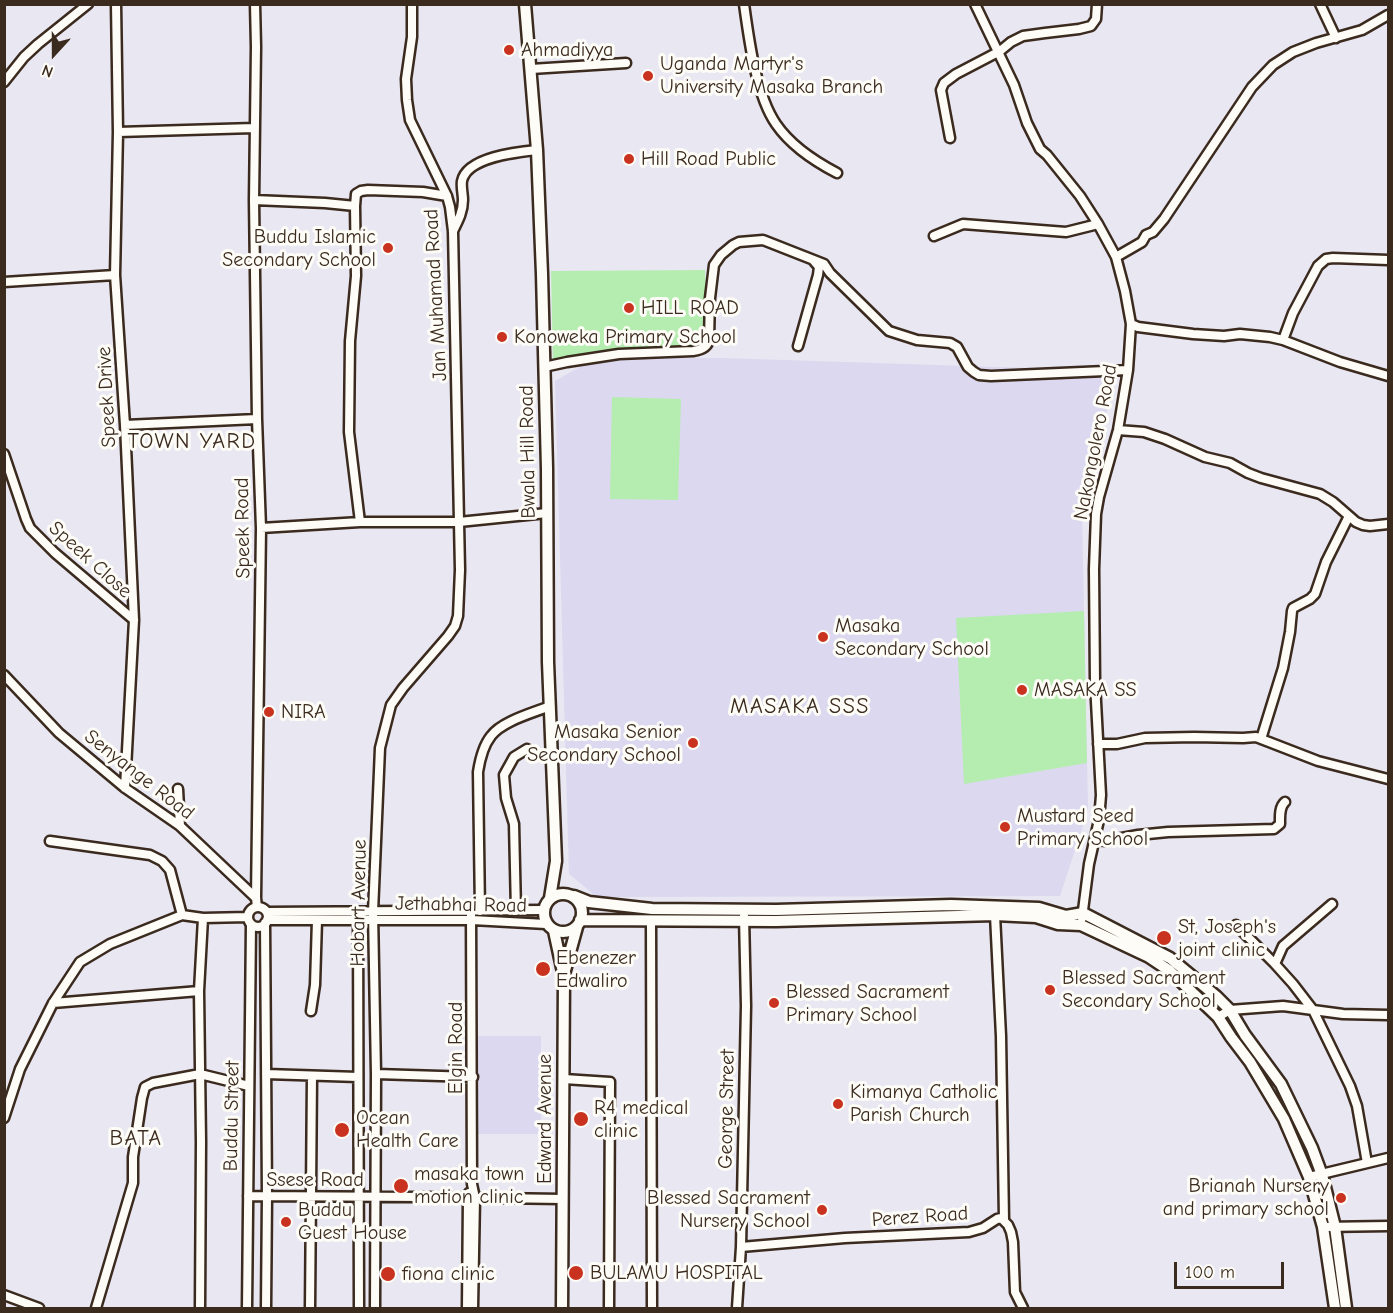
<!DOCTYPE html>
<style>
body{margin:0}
#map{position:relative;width:1393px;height:1313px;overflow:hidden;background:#e9e7f2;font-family:"Comic Neue",sans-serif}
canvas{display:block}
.frame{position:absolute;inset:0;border:6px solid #3b2a1e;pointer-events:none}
.north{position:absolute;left:24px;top:24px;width:60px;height:60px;-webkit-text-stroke:4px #fdfcf7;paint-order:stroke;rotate:201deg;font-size:16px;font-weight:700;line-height:24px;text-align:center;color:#3b2a1e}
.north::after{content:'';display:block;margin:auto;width:21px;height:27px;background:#3b2a1e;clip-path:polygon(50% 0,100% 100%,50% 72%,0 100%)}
.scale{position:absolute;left:1174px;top:1262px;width:110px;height:27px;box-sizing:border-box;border:3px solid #3b2a1e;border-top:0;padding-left:8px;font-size:18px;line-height:21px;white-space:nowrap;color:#3b2a1e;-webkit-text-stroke:4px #fdfcf7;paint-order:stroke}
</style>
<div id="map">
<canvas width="1393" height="1313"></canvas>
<div class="frame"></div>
<div class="north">N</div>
<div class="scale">100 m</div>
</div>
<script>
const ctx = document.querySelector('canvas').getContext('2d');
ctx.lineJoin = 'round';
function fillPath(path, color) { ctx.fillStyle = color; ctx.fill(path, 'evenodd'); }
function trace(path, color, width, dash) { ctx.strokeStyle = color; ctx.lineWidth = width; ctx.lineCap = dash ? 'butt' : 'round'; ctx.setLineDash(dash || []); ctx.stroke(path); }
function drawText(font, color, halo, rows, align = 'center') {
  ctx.font = font + ' "Comic Neue",sans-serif'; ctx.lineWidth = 6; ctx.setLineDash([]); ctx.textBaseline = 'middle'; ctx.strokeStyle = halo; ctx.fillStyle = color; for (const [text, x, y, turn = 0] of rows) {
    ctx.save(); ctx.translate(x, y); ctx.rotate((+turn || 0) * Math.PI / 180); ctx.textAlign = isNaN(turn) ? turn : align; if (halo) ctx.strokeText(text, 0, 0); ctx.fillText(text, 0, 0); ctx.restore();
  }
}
fillPath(new Path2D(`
 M615,358H723L1117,371L1106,415L1097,441L1082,513L1088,810L1060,896L597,897L569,874L555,381L587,363Z
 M478,1036H541V1134H477Z`), '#dbd8ef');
fillPath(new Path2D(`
 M705,270L707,345L697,351L553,365L551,271Z
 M612,397L681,399L678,500L610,499Z
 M1084,611L1087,763L964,784L956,618Z`), '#b5edb0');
const minor = new Path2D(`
 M116,4L118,132L115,275L125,425L134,620L125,788
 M255,4L256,47L254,200L257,419L261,528L256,898L257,907
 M744,4C749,40 756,95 776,124C791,146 814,161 837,173
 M975,4L1014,85L1027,123L1040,149L1047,155L1080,196L1098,224L1116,257L1125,291L1131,324L1128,370L1118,430L1099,497L1096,514L1094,569L1095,683L1101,795L1099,820L1089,864L1082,918
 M1320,4L1336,38
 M531,69L626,63
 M4,82L24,57L38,44L88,4
 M118,132L254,128
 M950,138L941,90L944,83L956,74L1000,51L1011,42L1023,36L1045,33L1079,29L1091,26L1096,19L1097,4
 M254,200L325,203L355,206
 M453,231C458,221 463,212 463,200C463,194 461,187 462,181C467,157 517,152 537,150
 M934,236L963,224L1066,232L1098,224
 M1116,257L1142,242L1146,235L1153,232L1164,219L1252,87L1273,65L1293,52L1316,43L1362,30L1388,15
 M4,282L115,275
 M1131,324L1138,327L1193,334L1224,336L1240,334L1270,337L1283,340L1340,362L1388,376
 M1283,340L1293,313L1318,266L1326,259L1333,258L1388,260
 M798,346L818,275L819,267L813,260
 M544,367L567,362L619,354L693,351C701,350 708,347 709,339L710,298L714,265L721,255L733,245L739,242L763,240L824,264L830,273L889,331L917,340L950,343L957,347L968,367L974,372L979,375L991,376L1128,370
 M125,425L257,419
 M1118,430L1144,432L1165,439L1205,457L1230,463L1248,473L1261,478L1320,494L1333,502L1356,522L1363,525L1370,526L1388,524
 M4,454L26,519L30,528L55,553L134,620
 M360,522L349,432L350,341L356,276L355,206L356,194L361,191L368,190L423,192L447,196
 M261,528L360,522H459L547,513
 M4,675L59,733L125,788L180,826L256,898
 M1261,739L1283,668L1290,632L1292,611L1293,608L1310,599L1315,594L1326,562L1349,516
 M1098,744H1117L1145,738L1194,737L1243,738L1256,737L1318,761L1388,779
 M178,789L180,826
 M1095,840L1106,841L1138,835L1168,832L1274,829L1280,824C1280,817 1279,807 1285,802
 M50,841L150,855L162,861L170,870L182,915
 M248 917a10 10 0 1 1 20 0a10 10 0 1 1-20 0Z
 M471,911L472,1184L475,1198L473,1308
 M480,911L478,772C480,759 483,746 491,736C502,721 533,713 550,706
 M516,911L514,824L506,798L504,775L514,757L527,749
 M267,912L543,910
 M358,912L359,1308
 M995,915L1001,1036L1004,1220
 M267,920H472L546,924
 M651,920L652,1308
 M265,923L267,1196L266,1308
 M1236,925L1275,964L1293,984L1313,1010L1350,1086L1357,1106L1367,1163
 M1275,964L1283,946L1332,904
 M53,1003L199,991
 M311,1011L315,985L317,920
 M1218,1017L1230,1010L1283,1006L1343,1014L1388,1015
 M266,1074L358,1077
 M376,1074L473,1077
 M564,1079L610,1082L609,1308
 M4,1118L20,1069L53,1003L80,962L110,944L182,915L203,918L248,917
 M1309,1177L1388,1158
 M248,1196L424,1197L563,1199
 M1323,1227L1388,1226
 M741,1247L845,1238L969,1232L983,1228L997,1219L1001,1218L1008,1225L1011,1232L1013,1242L1015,1292L1023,1308
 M4,1295L39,1308
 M96,1308L133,1183V1157L142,1098L145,1087L153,1083L200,1074L249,1086
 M200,1308L201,1142L199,991L203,918
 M247,1308L251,924
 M310,1308L312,1076
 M375,1308L376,1074L373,912L380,748L391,705L403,688L448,636L455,626L458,616L460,570L453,231L450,207L447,196L410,120L407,100L406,79L412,37V4
 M467,1308L468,1198L469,1193
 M737,1308L741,1247L746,1006L744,916`);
const tertiary = new Path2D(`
 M525,4L537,150L542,274L547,468L548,662L556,861L550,898
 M544 913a19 19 0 1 1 38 0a19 19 0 1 1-38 0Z
 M574,896L589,902L652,909L776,910L951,905L1039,908L1066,916L1083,913L1170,958L1216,996L1230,1010L1245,1035L1281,1084L1312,1148L1322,1175L1335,1227L1346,1308
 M580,920L776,921L995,915L1036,917L1058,924L1081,925L1149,957L1170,971L1218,1017L1231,1037L1250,1062L1284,1119L1309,1177L1323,1227L1335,1308
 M554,931L564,977L562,1308
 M564,974L577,927`);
trace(minor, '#3b2a1e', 13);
trace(tertiary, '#3b2a1e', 15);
trace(minor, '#fdfcf7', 8);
trace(tertiary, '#fdfcf7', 10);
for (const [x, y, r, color] of [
 [509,50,6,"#c8321e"],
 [648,76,6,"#c8321e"],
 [629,159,6,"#c8321e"],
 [388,248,6,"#c8321e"],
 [629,308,6,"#c8321e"],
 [502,337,6,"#c8321e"],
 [823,637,6,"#c8321e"],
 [1022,690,6,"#c8321e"],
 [269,712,6,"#c8321e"],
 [693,743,6,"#c8321e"],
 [1005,827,6,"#c8321e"],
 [1164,938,8,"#c8321e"],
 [543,969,8,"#c8321e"],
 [1050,990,6,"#c8321e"],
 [774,1003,6,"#c8321e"],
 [838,1104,6,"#c8321e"],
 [581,1119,8,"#c8321e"],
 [342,1130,8,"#c8321e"],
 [401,1186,8,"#c8321e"],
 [1341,1198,6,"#c8321e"],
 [822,1210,6,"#c8321e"],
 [286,1222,6,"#c8321e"],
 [576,1273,8,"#c8321e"],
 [388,1274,8,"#c8321e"]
]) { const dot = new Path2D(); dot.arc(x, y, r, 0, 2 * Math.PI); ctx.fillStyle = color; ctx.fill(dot); trace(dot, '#fdfcf7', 2); }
drawText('20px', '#3b2a1e', '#fdfcf7', [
 ["Ahmadiyya",521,50],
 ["Uganda Martyr's",660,64],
 ["University Masaka Branch",660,87],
 ["Hill Road Public",641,159],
 ["Buddu Islamic",376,237,"right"],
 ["Secondary School",376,260,"right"],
 ["HILL ROAD",641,308],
 ["Konoweka Primary School",514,337],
 ["Masaka",835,626],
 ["Secondary School",835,649],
 ["MASAKA SS",1034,690],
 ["NIRA",281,712],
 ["Masaka Senior",681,732,"right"],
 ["Secondary School",681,755,"right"],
 ["Mustard Seed",1017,816],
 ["Primary School",1017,839],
 ["St, Joseph's",1178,927],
 ["joint clinic",1178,950],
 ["Ebenezer",556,958],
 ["Edwaliro",556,981],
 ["Blessed Sacrament",1062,978],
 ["Secondary School",1062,1001],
 ["Blessed Sacrament",786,992],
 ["Primary School",786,1015],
 ["Kimanya Catholic",850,1092],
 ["Parish Church",850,1115],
 ["R4 medical",594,1108],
 ["clinic",594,1131],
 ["Ocean",356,1118],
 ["Health Care",356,1141],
 ["masaka town",414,1174],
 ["motion clinic",414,1197],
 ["Brianah Nursery",1329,1186,"right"],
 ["and primary school",1329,1209,"right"],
 ["Blessed Sacrament",810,1198,"right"],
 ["Nursery School",810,1221,"right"],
 ["Buddu",298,1210],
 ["Guest House",298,1233],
 ["BULAMU HOSPITAL",590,1273],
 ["fiona clinic",402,1274]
], 'left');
drawText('20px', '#3b2a1e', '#fdfcf7', [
 ["Jan Muhamad Road",436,295,-93],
 ["Speek Drive",107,397,-93],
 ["Nakongolero Road",1096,442,-79],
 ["Bwala Hill Road",528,452,-91],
 ["Speek Road",243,528,-91],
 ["Speek Close",90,560,42],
 ["Senyange Road",139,775,38],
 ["Hobart Avenue",359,903,-89],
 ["Jethabhai Road",461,905,1],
 ["Elgin Road",456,1048,-90],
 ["George Street",727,1109,-89],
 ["Buddu Street",232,1116,-89],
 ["Edward Avenue",545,1119,-90],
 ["Ssese Road",315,1180],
 ["Perez Road",920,1217,-4]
]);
ctx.letterSpacing = '1.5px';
drawText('22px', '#3b2a1e', '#fdfcf7', [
 ["TOWN YARD",192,442],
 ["MASAKA SSS",800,707],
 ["BATA",136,1139]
]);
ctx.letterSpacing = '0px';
</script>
